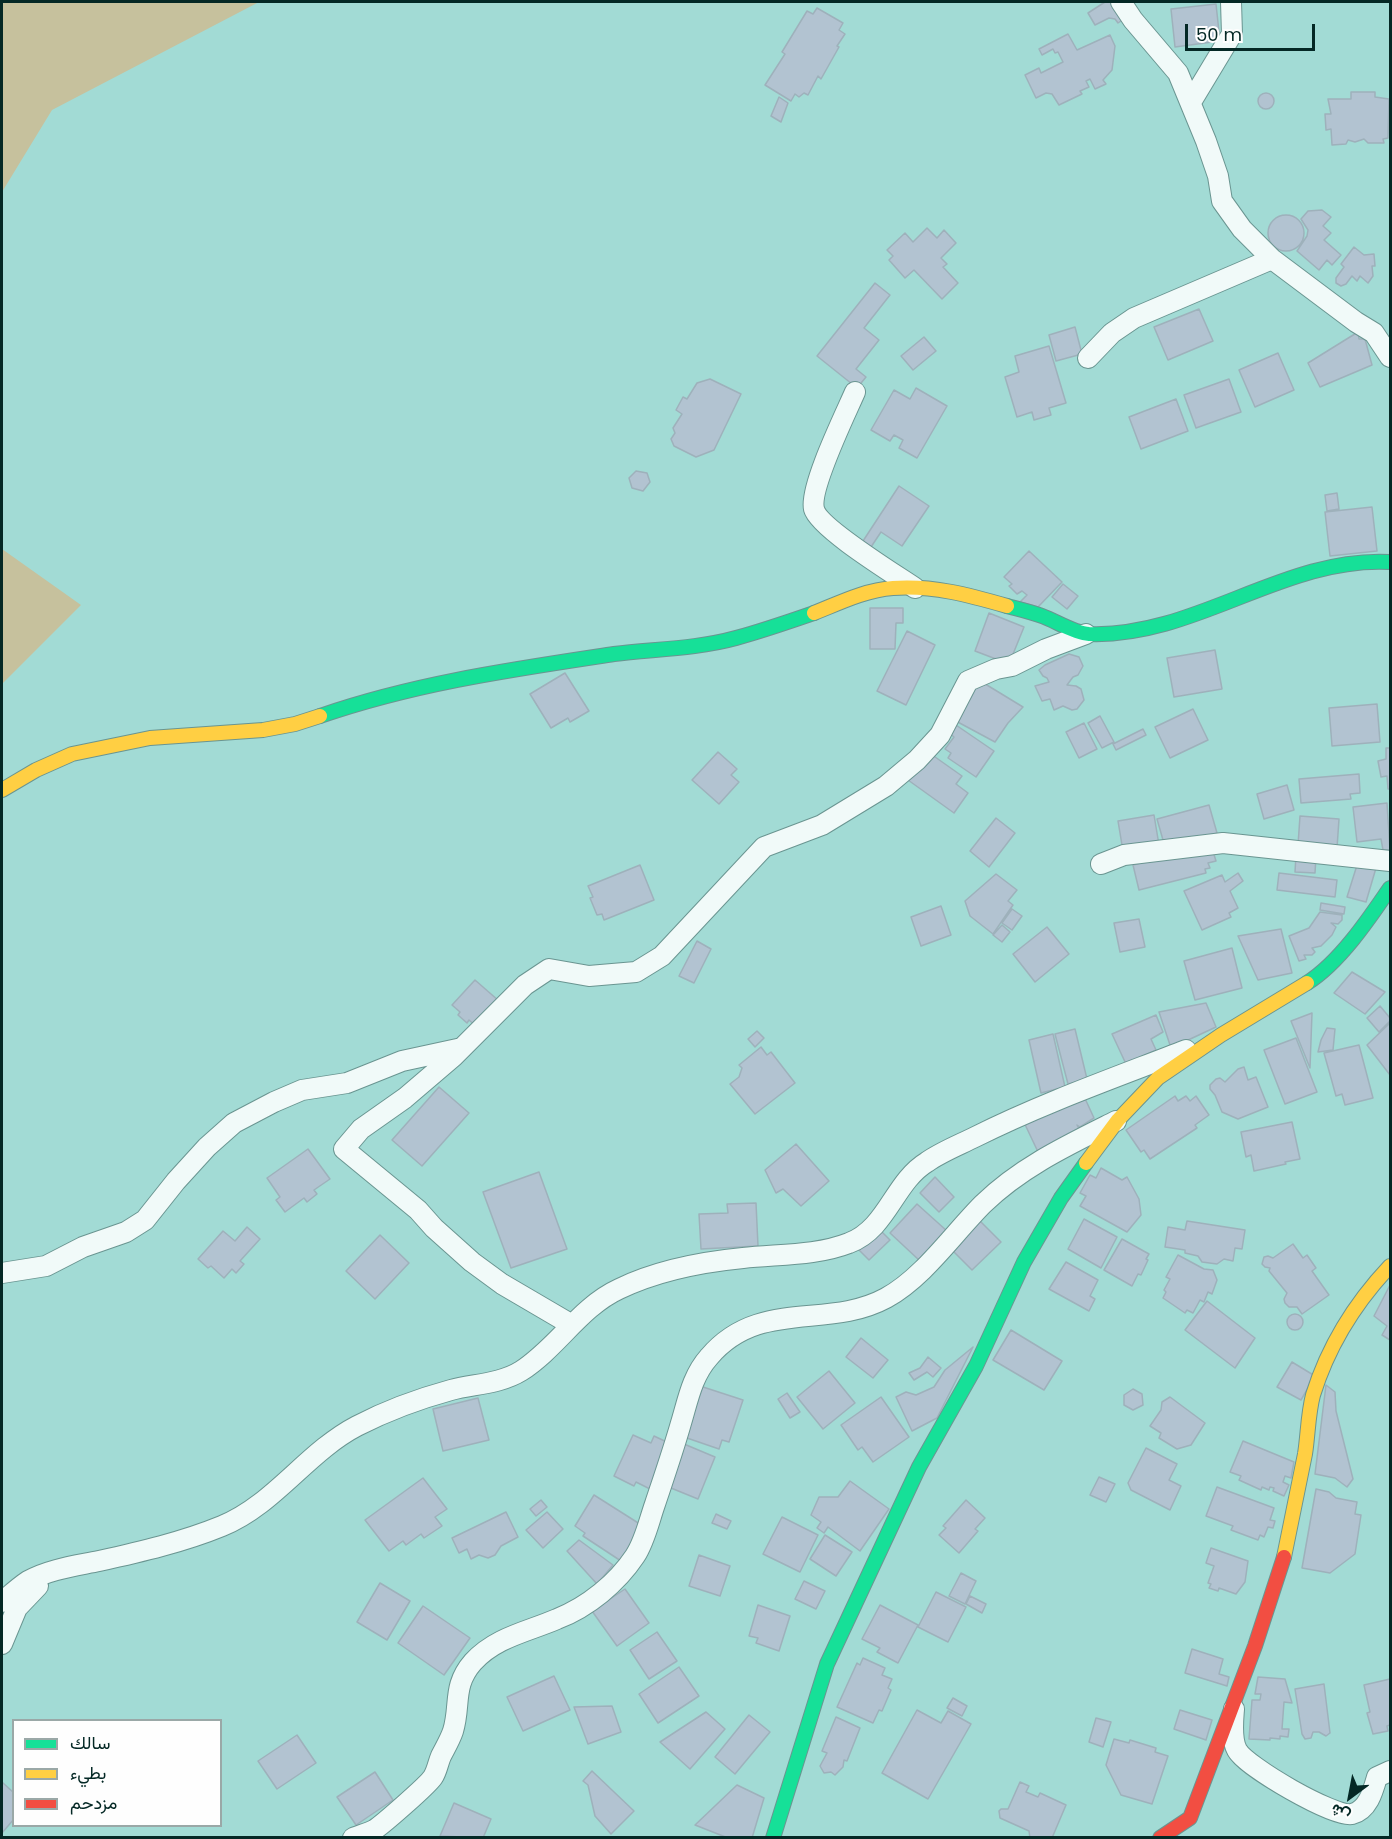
<!DOCTYPE html>
<meta charset="utf-8">
<style>
body{margin:0}
#map{position:relative;width:1392px;height:1839px;overflow:hidden;background:#a2dbd5;font-family:Poppins,Vazirmatn,sans-serif}
canvas{display:block}
.frame{position:absolute;inset:0;border:3px solid #042825;pointer-events:none}
.legend{position:absolute;left:12px;top:1719px;width:210px;height:108px;box-sizing:border-box;background:#fefefe;border:2px solid #9aa8a7;margin:0;padding:8px 10px;list-style:none;font-size:18px;color:#042825}
.legend li{display:flex;align-items:center;gap:12px;height:30px}
.legend b{width:30px;border:2px solid #9aa8a7}
.north{position:absolute;left:1320px;top:1767px;width:60px;height:60px;-webkit-text-stroke:4px #fefefe;paint-order:stroke;rotate:212deg;font-size:16px;font-weight:700;line-height:24px;text-align:center;color:#042825}
.north::after{content:'';display:block;margin:auto;width:21px;height:27px;background:#042825;clip-path:polygon(50% 0,100% 100%,50% 72%,0 100%)}
.scale{position:absolute;left:1185px;top:24px;width:130px;height:27px;box-sizing:border-box;border:3px solid #042825;border-top:0;padding-left:8px;font-size:18px;line-height:21px;white-space:nowrap;color:#042825;-webkit-text-stroke:4px #fefefe;paint-order:stroke}
</style>
<div id="map">
<canvas width="1392" height="1839"></canvas>
<div class="frame"></div>
<ul class="legend">
<li><b style="height:8px;background:#16e098"></b>سالك</li>
<li><b style="height:8px;background:#ffcf43"></b>بطيء</li>
<li><b style="height:8px;background:#f24e42"></b>مزدحم</li>
</ul>
<div class="north">ش</div>
<div class="scale">50 m</div>
</div>
<script>
const ctx = document.querySelector('canvas').getContext('2d');
ctx.lineJoin = 'round';
function fillPath(path, color) { ctx.fillStyle = color; ctx.fill(path, 'evenodd'); }
function trace(path, color, width, dash) { ctx.strokeStyle = color; ctx.lineWidth = width; ctx.lineCap = dash ? 'butt' : 'round'; ctx.setLineDash(dash || []); ctx.stroke(path); }
fillPath(new Path2D(`
 M2,2H259L52,110L2,192Z
 M2,549L81,605L2,684Z`), '#c6c19d');
const building = new Path2D(`
 M1105,2H1113L1124,19L1118,23L1115,19L1109,18L1095,25L1088,13Z
 M1216,4L1220,41L1175,47L1171,9Z
 M817,8L843,23L839,30L845,34L837,46L839,47L821,79L818,76L808,95L804,93L799,97L795,94L791,101L765,85L785,54L782,52L807,11L813,14Z
 M1068,34L1077,50L1110,35L1115,46L1112,70L1103,80L1106,84L1095,89L1090,79L1086,81L1089,87L1080,91L1082,94L1059,105L1052,94L1046,93L1036,98L1025,75L1039,68L1041,73L1063,62L1058,52L1055,53L1053,49L1042,55L1039,49Z
 M1351,92H1375V97L1389,99L1388,138L1383,139L1384,143H1368L1364,139L1355,142L1348,140L1346,144L1332,145L1331,129L1326,130L1325,114H1331L1328,99H1351Z
 M1258 101a8 8 0 1 1 16 0a8 8 0 1 1-16 0Z
 M779,97L788,103L781,122L771,116Z
 M1322,210L1331,217L1323,226L1331,233L1324,240L1341,255L1332,265L1327,260L1319,270L1297,251L1307,236L1308,230L1301,219L1308,211Z
 M1268 233a18 18 0 1 1 36 0a18 18 0 1 1-36 0Z
 M927,228L937,238L944,230L956,243L941,258L947,264L943,267L958,283L942,299L914,270L905,278L889,260L893,256L887,250L905,233L913,242Z
 M1354,247L1364,255L1374,254L1375,266H1372L1373,276L1368,283L1360,276L1357,281L1352,276L1346,284L1341,286L1336,283V278L1344,267L1341,264Z
 M875,283L890,295L864,328L879,340L856,369L866,377L857,388L817,356Z
 M1199,309L1213,341L1168,360L1154,327Z
 M1075,327L1082,354L1056,361L1049,335Z
 M1358,332L1359,339H1365L1372,365L1320,387L1308,363Z
 M924,337L936,351L913,370L901,356Z
 M1049,346L1066,403L1049,408L1051,415L1034,420L1032,412L1017,417L1005,377L1019,372L1015,356Z
 M1278,353L1294,390L1255,407L1239,370Z
 M710,379L741,394L714,450L696,457L674,446L671,439L675,433L673,428L682,414L676,410L683,397L687,399L697,383Z
 M1229,379L1241,412L1196,428L1184,395Z
 M916,388L947,406L917,458L899,448L903,440L894,435L890,441L871,430L894,390L910,399Z
 M1176,399L1188,431L1141,449L1129,417Z
 M636,471L647,473L650,482L643,491L632,488L629,478Z
 M899,486L929,506L902,546L881,532L871,547L863,541Z
 M1337,493L1339,509L1327,511L1325,495Z
 M1372,507L1377,551L1330,556L1325,512Z
 M1029,551L1062,582L1038,607L1020,602L1027,595L1022,591L1017,594L1009,586L1012,584L1004,577Z
 M1063,584L1078,596L1067,609L1052,597Z
 M870,608H903V623H896L895,649H870Z
 M989,613L1024,627L1009,664L975,651Z
 M907,631L935,645L906,705L877,691Z
 M1215,650L1222,689L1174,697L1167,658Z
 M1069,654L1079,657L1083,666L1078,675L1073,677L1067,685L1076,686L1081,689L1084,700L1077,709L1072,710L1063,706L1054,710L1050,699L1042,701L1035,686L1049,682L1047,678L1043,676L1039,670L1045,665Z
 M565,673L589,711L570,722L568,718L551,728L530,694Z
 M977,679L1023,707L1008,723L995,742L954,720Z
 M1377,704L1380,742L1332,746L1329,708Z
 M1193,709L1208,740L1170,758L1155,727Z
 M1100,716L1114,742L1102,748L1088,723Z
 M953,723L994,751L976,777L948,758L951,753L945,749L954,737L947,731Z
 M1084,723L1097,749L1079,758L1066,732Z
 M1143,729L1146,735L1116,750L1113,744Z
 M1386,748H1390V789H1388L1387,776L1381,777L1378,761L1386,759Z
 M718,752L737,769L731,775L739,782L719,804L692,780Z
 M928,752L962,776L956,784L968,793L954,813L908,780Z
 M1359,774L1360,793L1350,794L1351,799L1301,803L1299,779Z
 M1287,785L1294,810L1264,819L1257,794Z
 M1387,803L1390,850H1383L1381,839L1357,842L1353,807Z
 M1209,805L1217,833L1165,847L1157,819Z
 M1154,815L1159,845L1123,851L1118,821Z
 M1300,816L1339,819L1337,848L1298,845Z
 M996,818L1015,833L989,867L970,851Z
 M1199,848H1212L1216,861L1208,863L1210,868L1205,869L1206,873L1139,890L1133,865Z
 M1296,855L1316,857L1315,873L1295,872Z
 M1358,862L1376,868L1366,902L1347,897Z
 M640,865L654,900L604,920L602,914L597,915L590,898L593,897L588,886Z
 M1238,873L1243,881L1230,891L1238,908L1229,913L1231,917L1202,930L1184,891L1222,875L1225,882Z
 M1279,873L1337,880L1335,897L1277,890Z
 M996,874L1017,890L1008,901L1013,905L993,934L970,916L965,901Z
 M1321,903L1345,907L1344,914L1320,910Z
 M941,906L951,935L921,946L911,917Z
 M1012,909L1022,916L1012,930L1002,923Z
 M1320,912L1342,915V920L1338,924L1331,923L1336,927L1332,935L1321,946L1312,948L1315,952L1312,955H1304L1306,959L1299,961L1289,936L1309,928Z
 M1139,919L1145,947L1120,952L1114,923Z
 M1002,925L1010,932L1002,942L993,935Z
 M1047,927L1069,954L1035,982L1013,954Z
 M1281,929L1292,973L1258,980L1238,936Z
 M697,941L711,949L694,983L679,976Z
 M1232,948L1242,988L1195,1000L1184,961Z
 M1352,972L1385,992L1365,1014L1334,993Z
 M475,980L499,1001L477,1027L469,1020L467,1023L458,1015L460,1012L452,1005Z
 M1206,1003L1216,1027L1171,1048L1159,1012Z
 M1380,1006L1390,1018V1021L1379,1032L1367,1018Z
 M1312,1013L1310,1068L1291,1021Z
 M1156,1015L1163,1032L1151,1039L1156,1050L1126,1064L1112,1034Z
 M1390,1023V1075L1367,1045Z
 M1327,1028L1335,1029L1333,1050L1318,1052L1321,1040Z
 M1075,1029L1087,1079L1068,1084L1055,1034Z
 M757,1031L764,1038L755,1047L748,1039Z
 M1053,1034L1065,1087L1041,1093L1029,1040Z
 M1296,1038L1317,1092L1285,1104L1264,1050Z
 M1359,1045L1373,1098L1345,1105L1342,1094L1336,1096L1324,1053Z
 M761,1047L767,1055L771,1052L795,1083L755,1114L730,1084L739,1077L742,1068L739,1065Z
 M1244,1067L1248,1080L1256,1077L1268,1107L1238,1119L1222,1112L1215,1095L1210,1089V1085L1216,1079L1220,1078L1225,1082L1238,1069Z
 M439,1087L469,1113L422,1166L392,1140Z
 M1082,1092L1094,1118L1080,1127L1077,1125L1080,1131L1039,1154L1021,1116Z
 M1175,1096L1178,1101L1186,1096L1190,1101L1196,1096L1209,1115L1195,1125L1197,1128L1150,1159L1144,1150L1141,1152L1126,1130Z
 M1292,1122L1300,1159L1285,1162L1286,1164L1254,1171L1251,1155L1246,1157L1241,1132Z
 M796,1144L829,1181L801,1206L783,1189L776,1193L765,1170Z
 M308,1149L330,1179L314,1190L317,1194L307,1202L304,1198L285,1212L276,1200L280,1197L267,1178Z
 M1101,1168L1122,1180L1127,1177L1139,1199L1141,1215L1127,1232L1080,1206L1086,1196L1080,1193L1090,1175L1096,1178Z
 M539,1172L567,1249L511,1268L483,1192Z
 M935,1177L954,1197L939,1212L920,1193Z
 M756,1203L758,1246L701,1249L699,1214L728,1213L727,1204Z
 M917,1204L947,1231L920,1261L890,1233Z
 M1084,1219L1117,1237L1101,1268L1068,1249Z
 M979,1220L1001,1242L972,1270L950,1248Z
 M1187,1221L1245,1230L1242,1249L1235,1248L1233,1261L1224,1259L1217,1264L1202,1262L1198,1256L1185,1253V1250L1165,1247L1168,1227L1185,1230Z
 M247,1227L260,1239L240,1261L244,1264L236,1273L232,1269L224,1278L211,1266L208,1268L198,1259L223,1231L235,1241Z
 M879,1229L890,1240L869,1260L858,1249Z
 M380,1235L409,1263L375,1299L346,1271Z
 M1122,1239L1149,1254L1146,1259L1148,1260L1141,1275L1138,1274L1132,1286L1104,1270Z
 M1293,1244L1303,1258L1307,1255L1316,1268L1312,1271L1329,1295L1302,1314L1297,1307H1289L1285,1303L1284,1299L1287,1293L1269,1271L1270,1268L1265,1267L1262,1264L1264,1257L1268,1256L1273,1258Z
 M1178,1255L1204,1269L1213,1270L1217,1280L1212,1294L1208,1292L1204,1302L1200,1300L1193,1313L1187,1310L1185,1313L1163,1298L1166,1292L1164,1290L1170,1279L1166,1277Z
 M1066,1262L1098,1280L1090,1296L1095,1299L1089,1311L1049,1289Z
 M1390,1285V1340L1382,1335L1387,1326L1374,1316Z
 M1207,1301L1255,1338L1235,1368L1185,1330Z
 M1287 1322a8 8 0 1 1 16 0a8 8 0 1 1-16 0Z
 M1011,1330L1062,1361L1044,1390L993,1360Z
 M861,1338L888,1360L873,1378L846,1357Z
 M973,1347L937,1418L912,1431L896,1397L906,1392L916,1395L934,1387L945,1370Z
 M928,1357L941,1368L933,1377L927,1372L914,1380L909,1373L920,1368Z
 M1292,1362L1315,1376L1301,1400L1277,1387Z
 M829,1371L855,1403L823,1429L797,1397Z
 M1326,1385L1335,1392L1336,1411L1353,1479L1347,1487L1335,1478L1315,1474Z
 M700,1386L743,1400L729,1442L722,1440L719,1449L684,1437Z
 M1133,1389L1142,1394L1143,1405L1133,1410L1124,1405V1395Z
 M787,1393L800,1412L790,1418L778,1399Z
 M881,1397L909,1437L873,1462L862,1447L858,1450L841,1425Z
 M1170,1397L1205,1423L1191,1445L1177,1449L1159,1438L1161,1433L1150,1426L1161,1410L1162,1402Z
 M478,1398L489,1440L443,1451L433,1409Z
 M633,1435L651,1443L654,1436L671,1444L650,1489L636,1482L634,1486L614,1476Z
 M1243,1441L1294,1462L1291,1478L1285,1476L1283,1482L1289,1485L1284,1496L1273,1491L1274,1488L1270,1487L1269,1490L1262,1487L1261,1490L1239,1480L1241,1476L1230,1472Z
 M684,1444L715,1457L698,1499L666,1486Z
 M1146,1448L1177,1464L1169,1480L1181,1486L1170,1510L1131,1490L1128,1483Z
 M1099,1477L1115,1484L1106,1502L1090,1495Z
 M423,1478L447,1509L435,1517L442,1526L424,1538L421,1534L406,1545L403,1541L389,1551L365,1520Z
 M850,1481L889,1509L860,1551L828,1527L824,1533L817,1528L821,1522L811,1515L819,1497H838Z
 M1217,1487L1274,1508L1270,1520L1275,1521L1273,1528L1268,1527L1264,1537L1260,1535L1258,1540L1231,1530L1233,1526L1206,1516Z
 M1316,1489L1329,1492L1336,1498L1357,1502L1355,1514L1361,1515L1355,1554L1330,1573L1302,1568Z
 M594,1495L643,1526L621,1561L583,1536L585,1533L575,1526Z
 M541,1500L547,1507L536,1516L530,1509Z
 M966,1500L985,1518L975,1529L978,1531L959,1553L939,1535L946,1528L943,1526Z
 M506,1512L518,1537L501,1546L495,1555L488,1558L479,1555L471,1559L467,1549L459,1553L452,1538Z
 M547,1512L563,1529L543,1548L526,1530Z
 M716,1514L731,1521L727,1529L712,1523Z
 M782,1517L818,1535L800,1572L763,1554Z
 M825,1535L852,1552L836,1576L810,1559Z
 M579,1540L613,1565L597,1584L567,1551Z
 M1211,1548L1248,1561L1245,1582L1236,1594L1219,1588L1218,1591L1209,1588L1211,1584L1208,1583L1214,1566L1206,1563Z
 M699,1555L730,1566L720,1596L689,1586Z
 M961,1573L976,1581L965,1604L949,1596Z
 M804,1581L825,1591L816,1609L795,1599Z
 M380,1583L410,1601L387,1640L357,1622Z
 M625,1589L649,1623L617,1646L592,1611Z
 M936,1592L966,1607L948,1642L918,1627Z
 M970,1596L986,1604L982,1613L966,1604Z
 M758,1605L790,1616L779,1651L756,1643L758,1638L749,1636Z
 M880,1605L918,1625L898,1663L877,1652L880,1648L862,1639Z
 M423,1606L470,1638L444,1675L398,1643Z
 M657,1632L677,1661L649,1679L630,1650Z
 M1192,1649L1223,1659L1219,1674L1229,1677L1227,1686L1185,1673Z
 M863,1658L885,1668L882,1675L892,1679L888,1688L891,1690L882,1711L879,1710L873,1723L837,1707L857,1663L860,1665Z
 M679,1667L699,1696L658,1723L639,1694Z
 M554,1676L570,1710L523,1731L507,1697Z
 M1258,1677L1285,1679L1292,1703L1284,1702L1282,1729H1289L1288,1737L1280,1736V1739L1270,1738V1740L1249,1739L1252,1700H1260L1261,1694H1255Z
 M1390,1679V1725L1387,1726L1388,1731L1373,1734L1367,1713L1370,1712L1364,1685Z
 M1324,1684L1330,1733L1326,1736L1319,1732H1313L1311,1738L1305,1739L1302,1734L1295,1689Z
 M953,1698L967,1706L962,1716L947,1708Z
 M612,1706L621,1732L588,1744L574,1707Z
 M917,1710L941,1723L948,1711L971,1724L928,1799L882,1773Z
 M1180,1710L1212,1720L1206,1740L1174,1729Z
 M706,1712L725,1729L690,1769L660,1742Z
 M749,1715L770,1732L735,1774L715,1757Z
 M836,1717L860,1728L847,1761L844,1760L843,1767L835,1775L831,1772L824,1773L820,1766L827,1753L822,1751Z
 M1096,1718L1111,1722L1103,1747L1089,1742Z
 M297,1735L316,1763L277,1789L258,1761Z
 M1114,1739L1129,1743L1130,1740L1156,1748L1155,1752L1168,1756L1152,1804L1121,1795L1106,1765Z
 M592,1771L634,1811L611,1834L595,1816L588,1785L583,1781Z
 M375,1772L393,1800L356,1825L337,1797Z
 M2,1782L14,1793V1819L2,1833Z
 M1020,1782L1029,1786L1026,1792L1038,1797L1040,1793L1066,1805L1052,1838H1030L1029,1831L1000,1818L999,1811L1001,1809H1008Z
 M737,1785L764,1798L752,1838H728L695,1825Z
 M454,1803L491,1819L483,1838L440,1836Z`);
fillPath(building, '#b2c3d1');
trace(building, '#9eb1bb', 1.5);
const street = new Path2D(`
 M1121,2L1133,20L1178,73L1206,141L1218,176L1222,201L1242,229L1272,259L1356,322L1374,333L1390,357
 M1191,102L1232,34L1231,2
 M1088,358L1112,333L1134,318L1272,259
 M855,392C845,415 809,488 814,509C819,528 896,575 915,588
 M1101,864L1124,855L1223,843L1390,861
 M2,1273L46,1266L83,1247L126,1232L145,1220L176,1181L207,1147L234,1123L274,1102L302,1090L347,1083L402,1061L462,1048
 M572,1325L502,1284L472,1262L434,1228L418,1210L344,1149L361,1129L405,1098L453,1057L525,985L549,969L589,976L636,972L662,956L764,847L822,825L886,786L917,760L940,735L968,681L996,669L1012,666L1046,649L1086,634
 M2,1602C10,1595 19,1587 28,1581C50,1569 75,1566 99,1561C140,1552 183,1542 222,1526C274,1505 307,1452 357,1426C386,1411 418,1399 451,1390C474,1384 500,1384 521,1371C557,1348 580,1307 619,1289C656,1271 702,1262 743,1258C777,1254 816,1256 849,1243C887,1229 894,1182 927,1162C941,1152 959,1145 975,1137C1043,1103 1114,1078 1186,1050
 M2,1644L17,1608L38,1586
 M1234,1709C1233,1722 1231,1739 1237,1750C1246,1767 1335,1818 1352,1814C1368,1810 1373,1791 1377,1777L1390,1771
 M353,1838C360,1835 368,1833 374,1830C382,1825 428,1785 433,1777C437,1771 438,1763 441,1756C445,1748 450,1740 453,1731C461,1705 452,1686 473,1662C496,1637 527,1632 557,1619C588,1607 617,1583 635,1556C645,1541 649,1521 655,1504C664,1477 673,1451 681,1423C688,1400 692,1376 709,1357C759,1298 827,1330 886,1298C923,1278 953,1234 983,1204C1021,1167 1068,1145 1116,1121`);
const fast = new Path2D(`
 M1007,606C1018,609 1031,612 1042,616C1056,621 1074,633 1089,634C1195,638 1284,556 1390,562
 M320,716C415,683 515,669 614,654C654,649 696,649 736,638C762,631 788,622 814,613
 M1307,983C1339,963 1369,919 1390,888
 M773,1838L827,1664L919,1467L976,1366L1024,1262L1061,1198L1086,1163`);
const slow = new Path2D(`
 M814,613C839,603 865,590 893,588C932,585 969,595 1007,606
 M2,790L36,770L72,754L150,738L263,730L295,724L320,716
 M1086,1163L1118,1120L1158,1078L1221,1035L1307,983
 M1284,1557C1291,1523 1298,1489 1305,1454C1308,1435 1308,1414 1313,1395C1328,1347 1356,1302 1390,1266`);
const jam = new Path2D(`
 M1160,1838L1190,1818L1255,1646L1284,1557`);
trace(street, '#6a9591', 22);
trace(fast, '#6a9591', 16);
trace(slow, '#6a9591', 16);
trace(jam, '#6a9591', 16);
trace(street, '#f1faf9', 20);
trace(fast, '#16e098', 14);
trace(slow, '#ffcf43', 14);
trace(jam, '#f24e42', 14);
</script>
